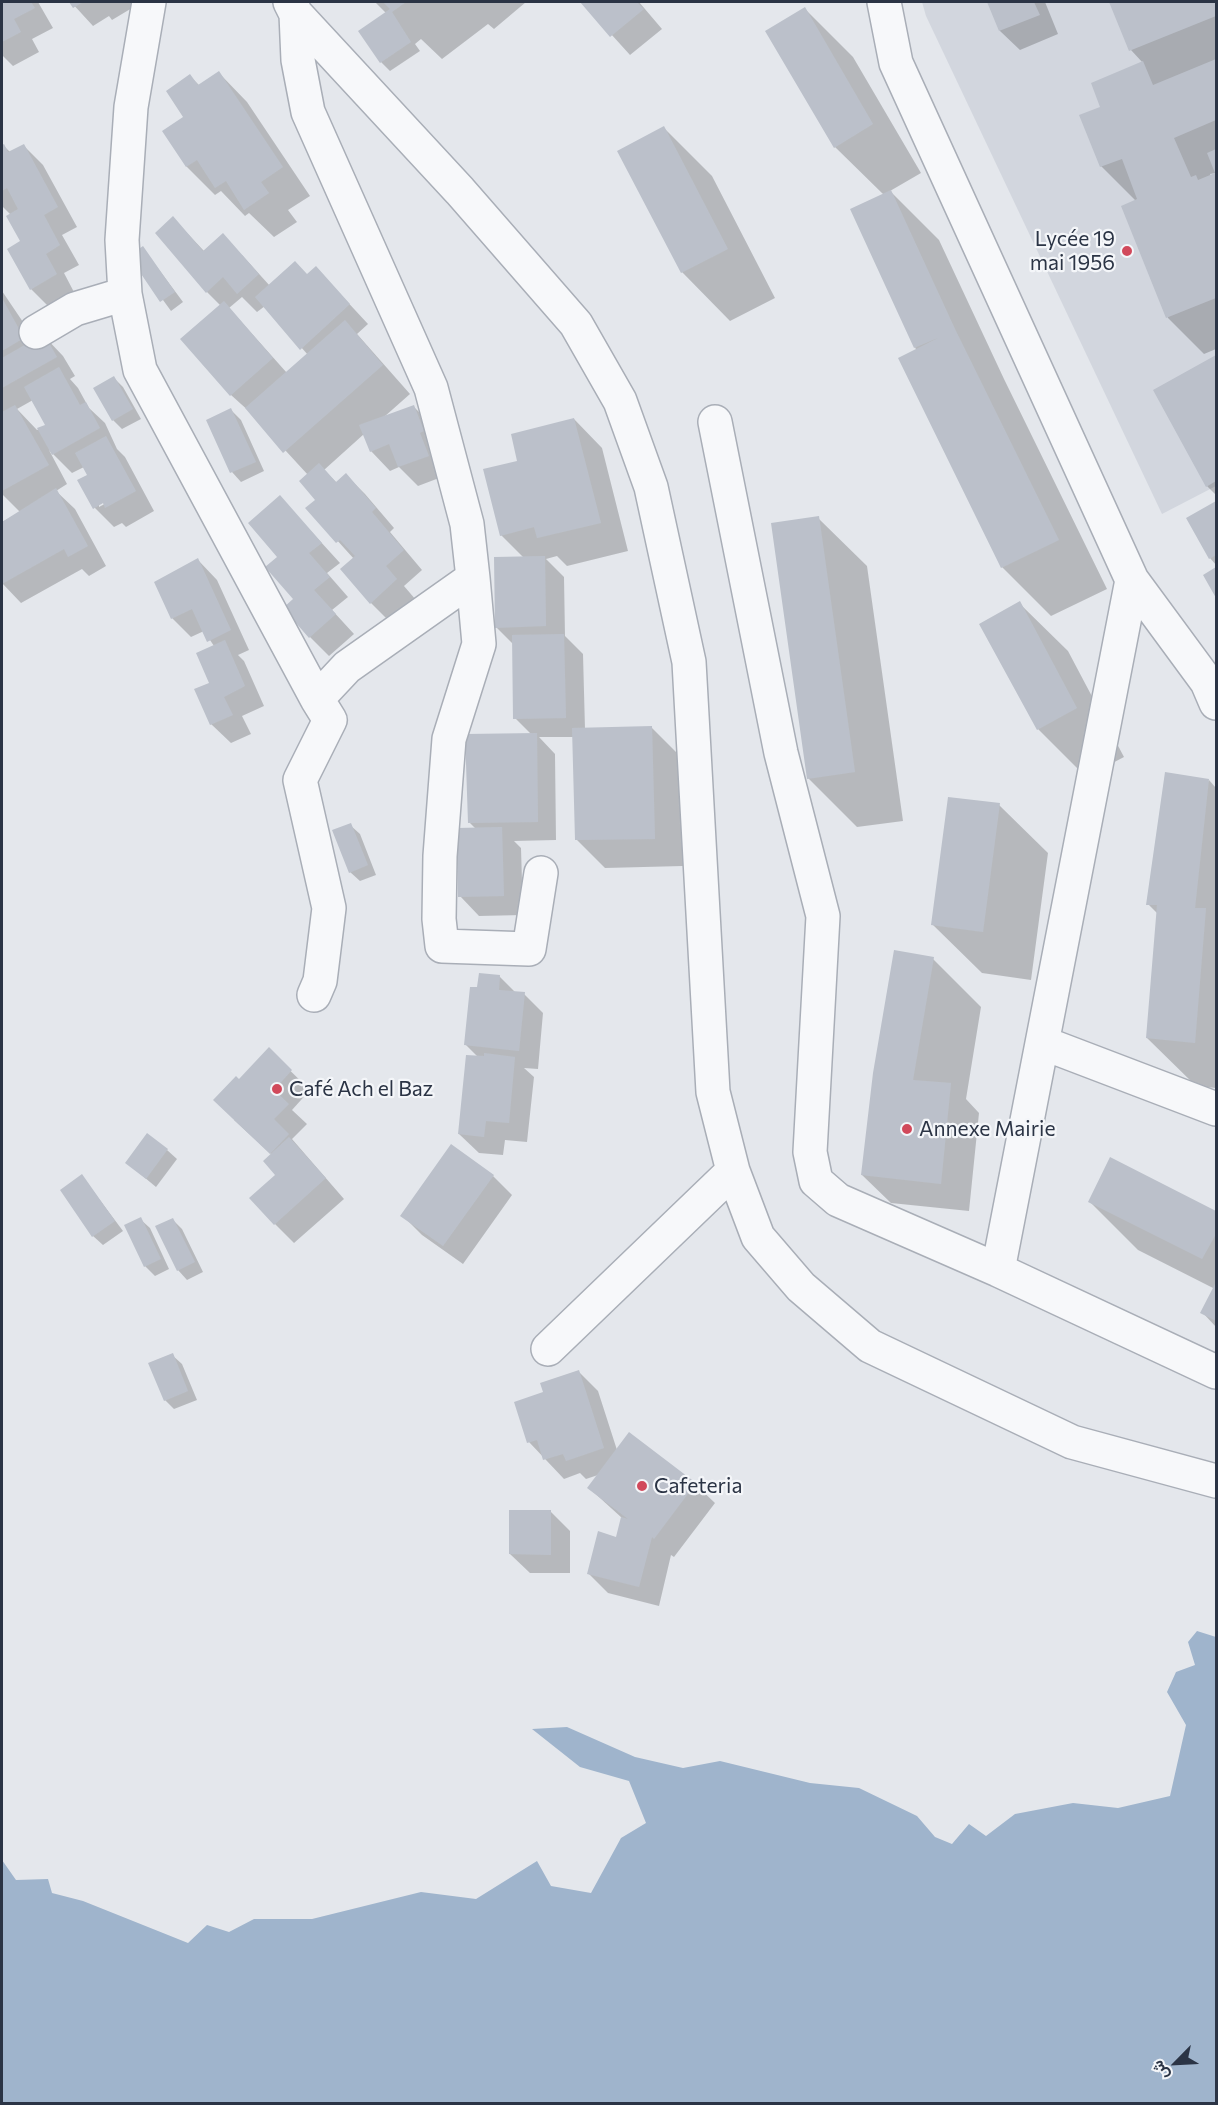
<!DOCTYPE html>
<meta charset="utf-8">
<style>
body{margin:0}
#map{position:relative;width:1218px;height:2105px;overflow:hidden;background:#e4e7ec;font-family:Commissioner,Vazirmatn,sans-serif}
canvas{display:block}
.frame{position:absolute;inset:0;border:3px solid #2b3445;pointer-events:none}
.north{position:absolute;left:1146px;top:2033px;width:60px;height:60px;-webkit-text-stroke:4px #f4f6f9;paint-order:stroke;rotate:246deg;font-size:16px;font-weight:700;line-height:24px;text-align:center;color:#2b3445}
.north::after{content:'';display:block;margin:auto;width:21px;height:27px;background:#2b3445;clip-path:polygon(50% 0,100% 100%,50% 72%,0 100%)}
</style>
<div id="map">
<canvas width="1218" height="2105"></canvas>
<div class="frame"></div>
<div class="north">ش</div>
</div>
<script>
const ctx = document.querySelector('canvas').getContext('2d');
ctx.lineJoin = 'round';
function fillPath(path, color) { ctx.fillStyle = color; ctx.fill(path, 'evenodd'); }
function trace(path, color, width, dash) { ctx.strokeStyle = color; ctx.lineWidth = width; ctx.lineCap = dash ? 'butt' : 'round'; ctx.setLineDash(dash || []); ctx.stroke(path); }
function drawText(font, color, halo, rows, align = 'center') {
  ctx.font = font + ' Commissioner,sans-serif'; ctx.lineWidth = 4.5; ctx.setLineDash([]); ctx.textBaseline = 'middle'; ctx.strokeStyle = halo; ctx.fillStyle = color; for (const [text, x, y, turn = 0] of rows) {
    ctx.save(); ctx.translate(x, y); ctx.rotate((+turn || 0) * Math.PI / 180); ctx.textAlign = isNaN(turn) ? turn : align; if (halo) ctx.strokeText(text, 0, 0); ctx.fillText(text, 0, 0); ctx.restore();
  }
}
fillPath(new Path2D(`
 M922,2H1216V486L1162,514L926,16Z`), '#d2d6de');
fillPath(new Path2D(`
 M1197,1631L1216,1637V2103H2V1860L16,1880L48,1879L52,1893L83,1901L188,1943L207,1925L229,1932L254,1919H312L421,1892L476,1899L537,1861L551,1886L591,1893L621,1838L646,1823L629,1781L580,1767L532,1729L567,1727L635,1757L683,1768L720,1761L810,1783L859,1788L917,1816L935,1837L952,1844L969,1824L986,1836L1015,1814L1073,1803L1118,1808L1170,1796L1186,1725L1167,1692L1176,1672L1195,1665L1188,1642Z`), '#9fb4cc');
fillPath(new Path2D(`
 M2,2H38L53,28L32,39L39,52L13,66L2,55Z
 M71,2H142L112,20L109,16L93,26Z
 M375,2H526L494,29L488,24L442,59L421,39L415,44L420,51L390,71L381,62L386,13Z
 M582,2H639L662,29L630,55Z
 M989,2H1045L1058,34L1020,50L1000,31Z
 M1111,2H1216V173L1210,174L1211,177L1216,174V349L1204,354L1168,318L1123,206L1136,201L1101,166L1102,107L1143,63L1131,50Z
 M805,9L853,57L921,173L890,191L939,240L1004,379L1107,589L1051,616L1002,567L915,347L884,195L835,147Z
 M219,73L247,102L310,196L288,210L297,222L274,237L249,213L245,216L221,191L215,195L187,167L164,131L185,117L190,76L200,86Z
 M664,128L712,176L775,298L730,321L682,272Z
 M23,145L43,165L77,227L62,235L79,265L64,273L75,294L50,308L31,289L22,242L11,215L2,206V147L4,146L11,153Z
 M173,218L204,251L242,255L270,286L308,276L316,268L368,324L357,334L410,394L384,417L413,406L433,426L447,475L418,486L399,467L390,471L371,451L364,434L324,470L337,483L346,475L365,494L394,528L390,532L422,570L404,586L416,600L390,622L371,603L354,559L308,508L317,500L308,475L251,413L231,395L221,306L207,292ZM242,297L257,312L265,306L308,355L287,373L229,308Z
 M143,248L183,302L171,311L131,256Z
 M2,291L23,322L31,330L44,336L63,356L75,376L70,379L78,388L89,408L105,423L117,449L125,457L154,511L126,527L122,523L114,527L95,508L89,476L84,467L72,473L49,450L67,484L56,491L75,509L106,566L89,576L82,569L21,603L2,583V522L20,512L2,494ZM33,400L47,425L37,430L17,409ZM110,501L99,507V504Z
 M1216,356V495L1207,486L1155,390Z
 M114,378L123,387L141,419L122,429L113,420Z
 M231,410L241,420L264,471L241,482L232,472Z
 M574,419L602,448L628,551L567,566L557,556L546,559L564,577L565,636L583,654L585,729L652,728L680,756L683,866L605,868L577,840L574,737H539L555,754L556,840L514,841L521,848L523,915L479,916L460,896L476,829L469,822L531,734L515,718L514,645L496,627L524,558L501,535L519,462Z
 M280,497L340,563L327,573L348,597L332,610L354,634L329,656L310,637L279,557Z
 M1216,503V565L1210,558L1188,519Z
 M818,518L867,566L903,821L857,827L808,778Z
 M198,560L217,580L249,650L238,655L244,661L264,706L242,716L251,734L231,743L211,724L214,646L204,631L191,637L172,618Z
 M1019,603L1068,651L1124,757L1086,777L1038,729Z
 M1209,780L1216,788V1088L1196,1086L1147,1038L1158,914L1148,904Z
 M999,805L1048,853L1031,980L982,973L933,925Z
 M350,825L360,834L376,875L360,881L350,872Z
 M933,959L981,1007L966,1099L979,1113L969,1211L891,1203L862,1175Z
 M499,976L516,993L524,994L543,1013L538,1069L524,1068L534,1077L527,1142L505,1140L503,1155L479,1153L459,1134L478,1057L465,1044L478,989Z
 M269,1050L310,1090L292,1110L307,1124L292,1139L344,1199L294,1243L275,1224L277,1175L272,1155L234,1120L239,1081Z
 M167,1150L177,1159L156,1187L127,1163Z
 M1111,1159L1216,1213V1327L1202,1312L1215,1289L1138,1250L1090,1202Z
 M82,1176L123,1231L103,1245L93,1236Z
 M493,1176L512,1195L463,1264L422,1235L402,1215Z
 M140,1219L150,1228L169,1269L155,1276L145,1266L126,1226Z
 M172,1219L182,1229L203,1272L187,1280L178,1270Z
 M172,1355L182,1364L197,1400L174,1409L165,1400Z
 M579,1372L598,1391L617,1450L629,1434L695,1484L715,1503L674,1557L671,1555L659,1606L608,1593L588,1573L617,1538L622,1518L589,1488L598,1475L586,1479L580,1473L564,1479L529,1442L545,1393Z
 M551,1512L570,1531V1573H530L510,1554Z`), '#0003');
fillPath(new Path2D(`
 M2,2H31L35,8L14,19L21,32L2,42Z
 M69,2H83L73,8Z
 M383,2H406L392,12L411,42L380,63L358,31L390,9Z
 M580,2H637L644,9L610,37Z
 M987,2H1034L1040,15L999,31Z
 M1109,2H1216V16L1129,51Z
 M805,7L873,124L834,148L765,31Z
 M1216,59V120L1174,138L1191,177L1196,175L1198,180L1215,173L1207,153L1216,149V298L1166,318L1121,206L1137,199L1122,159L1100,167L1079,115L1100,107L1091,83L1143,61L1153,85Z
 M219,71L283,167L261,182L269,193L244,210L226,181L215,188L197,160L186,167L162,131L183,117L166,91L190,74L198,85Z
 M664,126L728,249L681,273L617,151Z
 M4,144L8,152L24,144L58,207L44,215L60,245L46,254L57,274L30,290L7,249L20,241L6,216L18,209L7,188L2,191V145Z
 M891,190L955,329L1059,540L1001,568L898,358L940,337L914,348L850,209Z
 M173,216L203,251L223,233L259,274L237,294L223,277L206,293L155,233Z
 M143,246L175,292L160,302L129,256Z
 M295,261L307,274L316,266L350,304L300,350L255,297Z
 M2,298L24,338L2,351Z
 M224,301L273,358L230,396L180,339Z
 M345,320L383,365L283,453L245,408Z
 M44,334L57,357L2,388V358Z
 M1216,355V481L1206,487L1153,390Z
 M59,367L80,405L86,402L100,428L52,455L37,428L45,425L24,387Z
 M114,376L133,409L112,421L93,388Z
 M15,405L49,465L2,491V412Z
 M414,405L424,431L420,433L429,456L398,467L389,444L370,452L359,425Z
 M231,408L256,462L230,473L206,420Z
 M574,418L601,523L537,538L534,527L500,536L483,469L517,461L511,434Z
 M106,436L136,491L105,508L103,503L93,509L77,480L87,475L75,453Z
 M319,463L336,482L346,473L376,508L372,512L404,550L386,566L397,579L370,604L340,569L355,556L340,540L336,543L305,508L315,500L299,481Z
 M56,488L88,546L68,557L64,549L2,584V522Z
 M280,495L322,543L309,553L330,577L314,590L336,614L309,638L283,608L293,599L265,567L277,557L248,523Z
 M1216,501V555L1209,559L1186,518Z
 M819,516L855,772L807,779L771,523Z
 M545,556L546,626L495,628L494,557Z
 M198,558L231,630L207,642L192,609L171,619L154,582Z
 M1216,567V598L1203,575Z
 M1020,601L1077,708L1037,730L979,624Z
 M564,634L566,718L513,719L512,635Z
 M225,640L245,686L224,697L233,715L210,725L194,689L209,683L196,653Z
 M652,726L655,839L575,840L572,728Z
 M537,733L538,822L468,823L465,734Z
 M1165,772L1209,779L1195,908H1206L1195,1043L1146,1038L1157,905H1146Z
 M948,797L1000,803L983,932L931,925Z
 M351,823L368,865L349,873L332,830Z
 M502,827L504,896L458,897L457,828Z
 M894,950L934,957L913,1080L951,1083L941,1184L861,1175L873,1073Z
 M479,973L500,975L499,990L525,992L519,1051L464,1045L470,987H477Z
 M269,1047L292,1070L274,1090L289,1104L274,1119L289,1134L270,1154L213,1100L236,1076L239,1079Z
 M484,1053L515,1057L509,1123L486,1121L484,1137L458,1134L466,1055L484,1056Z
 M147,1133L168,1149L146,1179L125,1163Z
 M289,1137L326,1178L274,1225L249,1198L275,1175L263,1161Z
 M451,1144L494,1175L443,1246L400,1216Z
 M1110,1157L1216,1211V1234L1202,1259L1088,1202Z
 M82,1174L115,1221L92,1237L60,1190Z
 M141,1217L161,1259L144,1267L124,1225Z
 M173,1218L195,1262L177,1271L155,1226Z
 M1216,1282V1321L1200,1313Z
 M173,1353L188,1391L164,1401L148,1363Z
 M579,1370L604,1448L566,1461L563,1454L543,1460L537,1440L527,1443L514,1402L543,1392L540,1383Z
 M629,1432L696,1483L654,1539L652,1537L639,1587L587,1574L598,1531L616,1537L621,1517L628,1519L587,1488Z
 M509,1510H551V1555L509,1554Z`), '#bbc0ca');
const minor = new Path2D(`
 M149,2L131,107L122,240L125,294L140,370L317,699L347,667L473,578L467,524L431,388L308,112L298,60L296,14
 M290,2L296,14L460,191L576,324L620,401L651,487L689,662L713,1092L733,1171L758,1237L801,1287L870,1346L1072,1442L1216,1481
 M884,2L896,63L1132,580L998,1270
 M36,332L75,309L125,294
 M715,422L781,753L823,916L810,1152L816,1181L838,1200L998,1270L1216,1372
 M473,578L479,644L449,739L440,856L439,919L442,946L529,949L541,873
 M1132,580L1207,682L1216,703
 M314,995L320,981L329,908L300,780L330,720L317,699
 M1043,1043L1216,1109
 M548,1349L733,1171`);
trace(minor, '#a9aeb7', 36);
trace(minor, '#f7f8fa', 33);
for (const [x, y, r, color] of [
 [1127,251,6,"#d1495b"],
 [277,1089,6,"#d1495b"],
 [907,1129,6,"#d1495b"],
 [642,1486,6,"#d1495b"]
]) { const dot = new Path2D(); dot.arc(x, y, r, 0, 2 * Math.PI); ctx.fillStyle = color; ctx.fill(dot); trace(dot, '#f4f6f9', 2); }
drawText('21px', '#2b3445', '#f4f6f9', [
 ["Lycée 19",1115,239,"right"],
 ["mai 1956",1115,263,"right"],
 ["Café Ach el Baz",289,1089],
 ["Annexe Mairie",919,1129],
 ["Cafeteria",654,1486]
], 'left');
</script>
